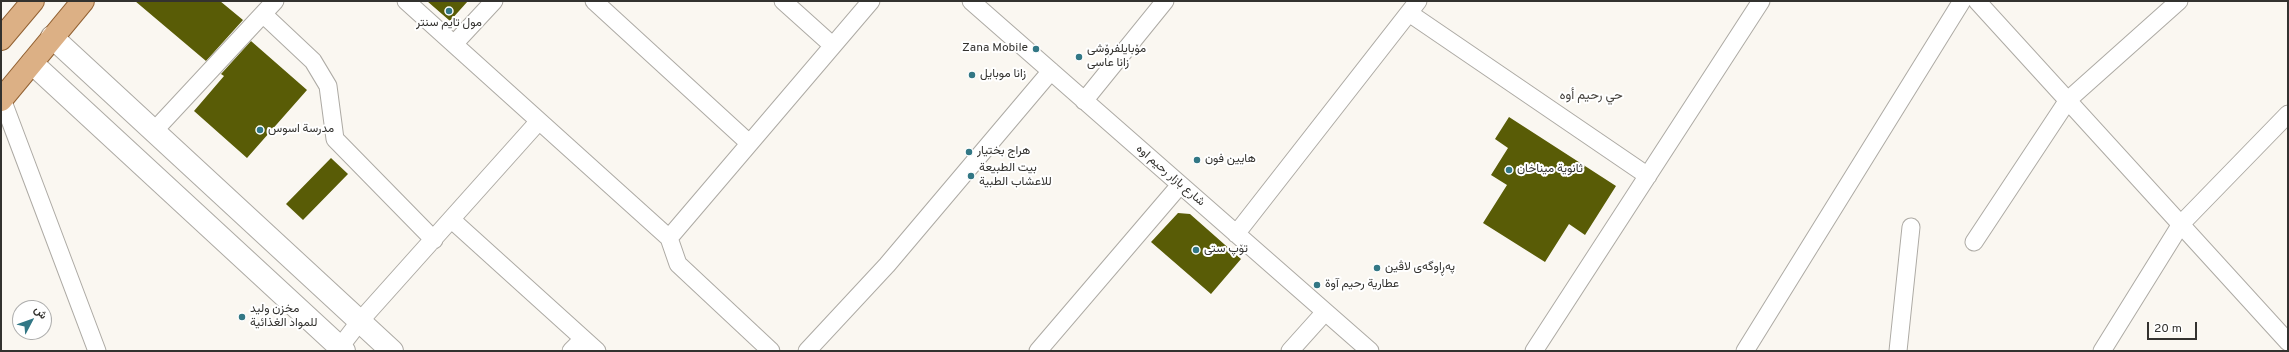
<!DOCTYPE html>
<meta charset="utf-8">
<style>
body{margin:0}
#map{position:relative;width:2289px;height:352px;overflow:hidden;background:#faf7f1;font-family:Overpass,Vazirmatn,sans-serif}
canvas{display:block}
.frame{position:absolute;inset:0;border:2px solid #33322f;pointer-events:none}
.north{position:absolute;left:12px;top:300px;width:40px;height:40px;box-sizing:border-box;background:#fff;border:1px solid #adadac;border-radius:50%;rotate:49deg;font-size:11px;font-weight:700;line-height:16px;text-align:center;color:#33322f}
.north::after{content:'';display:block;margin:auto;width:14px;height:18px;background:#327785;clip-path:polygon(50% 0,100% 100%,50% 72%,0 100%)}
.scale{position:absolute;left:2147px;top:322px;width:50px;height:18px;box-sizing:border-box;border:2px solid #33322f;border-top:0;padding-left:5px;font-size:12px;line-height:14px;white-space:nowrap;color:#33322f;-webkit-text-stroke:3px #fff;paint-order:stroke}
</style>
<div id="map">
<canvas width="2289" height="352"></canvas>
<div class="frame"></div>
<div class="north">ش</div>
<div class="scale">20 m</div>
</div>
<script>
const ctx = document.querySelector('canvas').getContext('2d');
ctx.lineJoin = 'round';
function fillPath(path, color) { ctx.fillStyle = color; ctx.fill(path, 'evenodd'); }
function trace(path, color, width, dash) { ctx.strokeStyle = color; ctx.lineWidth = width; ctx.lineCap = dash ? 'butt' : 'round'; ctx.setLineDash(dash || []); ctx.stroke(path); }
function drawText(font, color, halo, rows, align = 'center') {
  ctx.font = font + ' Overpass,Vazirmatn,sans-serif'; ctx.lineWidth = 4; ctx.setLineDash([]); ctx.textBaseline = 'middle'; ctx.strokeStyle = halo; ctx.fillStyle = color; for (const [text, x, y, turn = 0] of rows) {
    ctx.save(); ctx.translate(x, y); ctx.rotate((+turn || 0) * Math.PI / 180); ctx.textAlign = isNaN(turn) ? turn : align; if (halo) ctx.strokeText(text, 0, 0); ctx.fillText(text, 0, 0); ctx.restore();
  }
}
fillPath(new Path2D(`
 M135,1H220L243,20L206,61Z
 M427,1H468L450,21Z
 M251,41L307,90L247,158L194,111L224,76L221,74Z
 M1509,117L1616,186L1585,235L1569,224L1545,262L1483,223L1507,185L1491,175L1508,148L1495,139Z
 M331,158L348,174L303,220L286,204Z
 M1178,213L1190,214L1241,259L1211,294L1151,242Z`), '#595c06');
const minor = new Path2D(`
 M406,1L669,238
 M594,1L749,143
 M783,1L832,45
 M971,1L1370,351
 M1977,1L2288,342
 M1409,13L1648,176
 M263,14L313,61L328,86L335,139L434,240
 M454,44L494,1
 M2,99L97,351
 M1084,101L1165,1
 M154,131L275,1
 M452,220L597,351
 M1236,234L1418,1
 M1974,242L2068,100L2179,1
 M340,347L360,321L539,121
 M571,351L583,339
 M771,351L678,264L669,238L871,1
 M807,351L887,265L1051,71
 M1038,351L1180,185
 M1290,351L1325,312
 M1534,351L1761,1
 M1745,351L1962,1
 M1898,351L1911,227
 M2102,351L2181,224L2288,114`);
const tertiary = new Path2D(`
 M52,37L392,351
 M32,63L344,351`);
const primary = new Path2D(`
 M1,39L33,1
 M1,100L83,1`);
trace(minor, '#adaaa4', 19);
trace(tertiary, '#adaaa4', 24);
trace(primary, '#926132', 24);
trace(minor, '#fff', 17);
trace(tertiary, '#fff', 22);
trace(primary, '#dcb085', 22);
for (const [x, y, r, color] of [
 [449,11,4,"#327785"],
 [1036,49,4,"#327785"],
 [1079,57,4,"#327785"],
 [972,75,4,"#327785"],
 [260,130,4,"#327785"],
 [969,152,4,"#327785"],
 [1197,160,4,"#327785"],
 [1509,170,4,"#327785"],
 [971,176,4,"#327785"],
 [1196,250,4,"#327785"],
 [1377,268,4,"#327785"],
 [1317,285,4,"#327785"],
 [242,317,4,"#327785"]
]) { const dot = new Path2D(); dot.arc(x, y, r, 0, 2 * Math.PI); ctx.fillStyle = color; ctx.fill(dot); trace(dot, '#fff', 1.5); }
drawText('12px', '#33322f', '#fff', [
 ["مول تايم سنتر",449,24,"center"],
 ["Zana Mobile",1028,49,"right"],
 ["مۆبایلفرۆشی",1087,50],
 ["زانا عاسی",1087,64],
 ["زانا موبايل",980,75],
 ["مدرسة اسوس",268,130],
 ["هراج بختيار",977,152],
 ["هايين فون",1205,160],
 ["بيت الطبيعة",979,169],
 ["للاعشاب الطبية",979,183],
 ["ثانوية ميناخان",1517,170],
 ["تۆپ ستی",1204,250],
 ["پەڕاوگەی لاڤین",1385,268],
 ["عطارية رحيم آوة",1325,285],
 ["مخزن وليد",250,310],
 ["للمواد الغذائية",250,324]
], 'left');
drawText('12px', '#33322f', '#fff', [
 ["شارع بازار رحيم اوه",1170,176,41]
]);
drawText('13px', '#484540', '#fff', [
 ["حي رحيم أوه",1591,96]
]);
</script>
